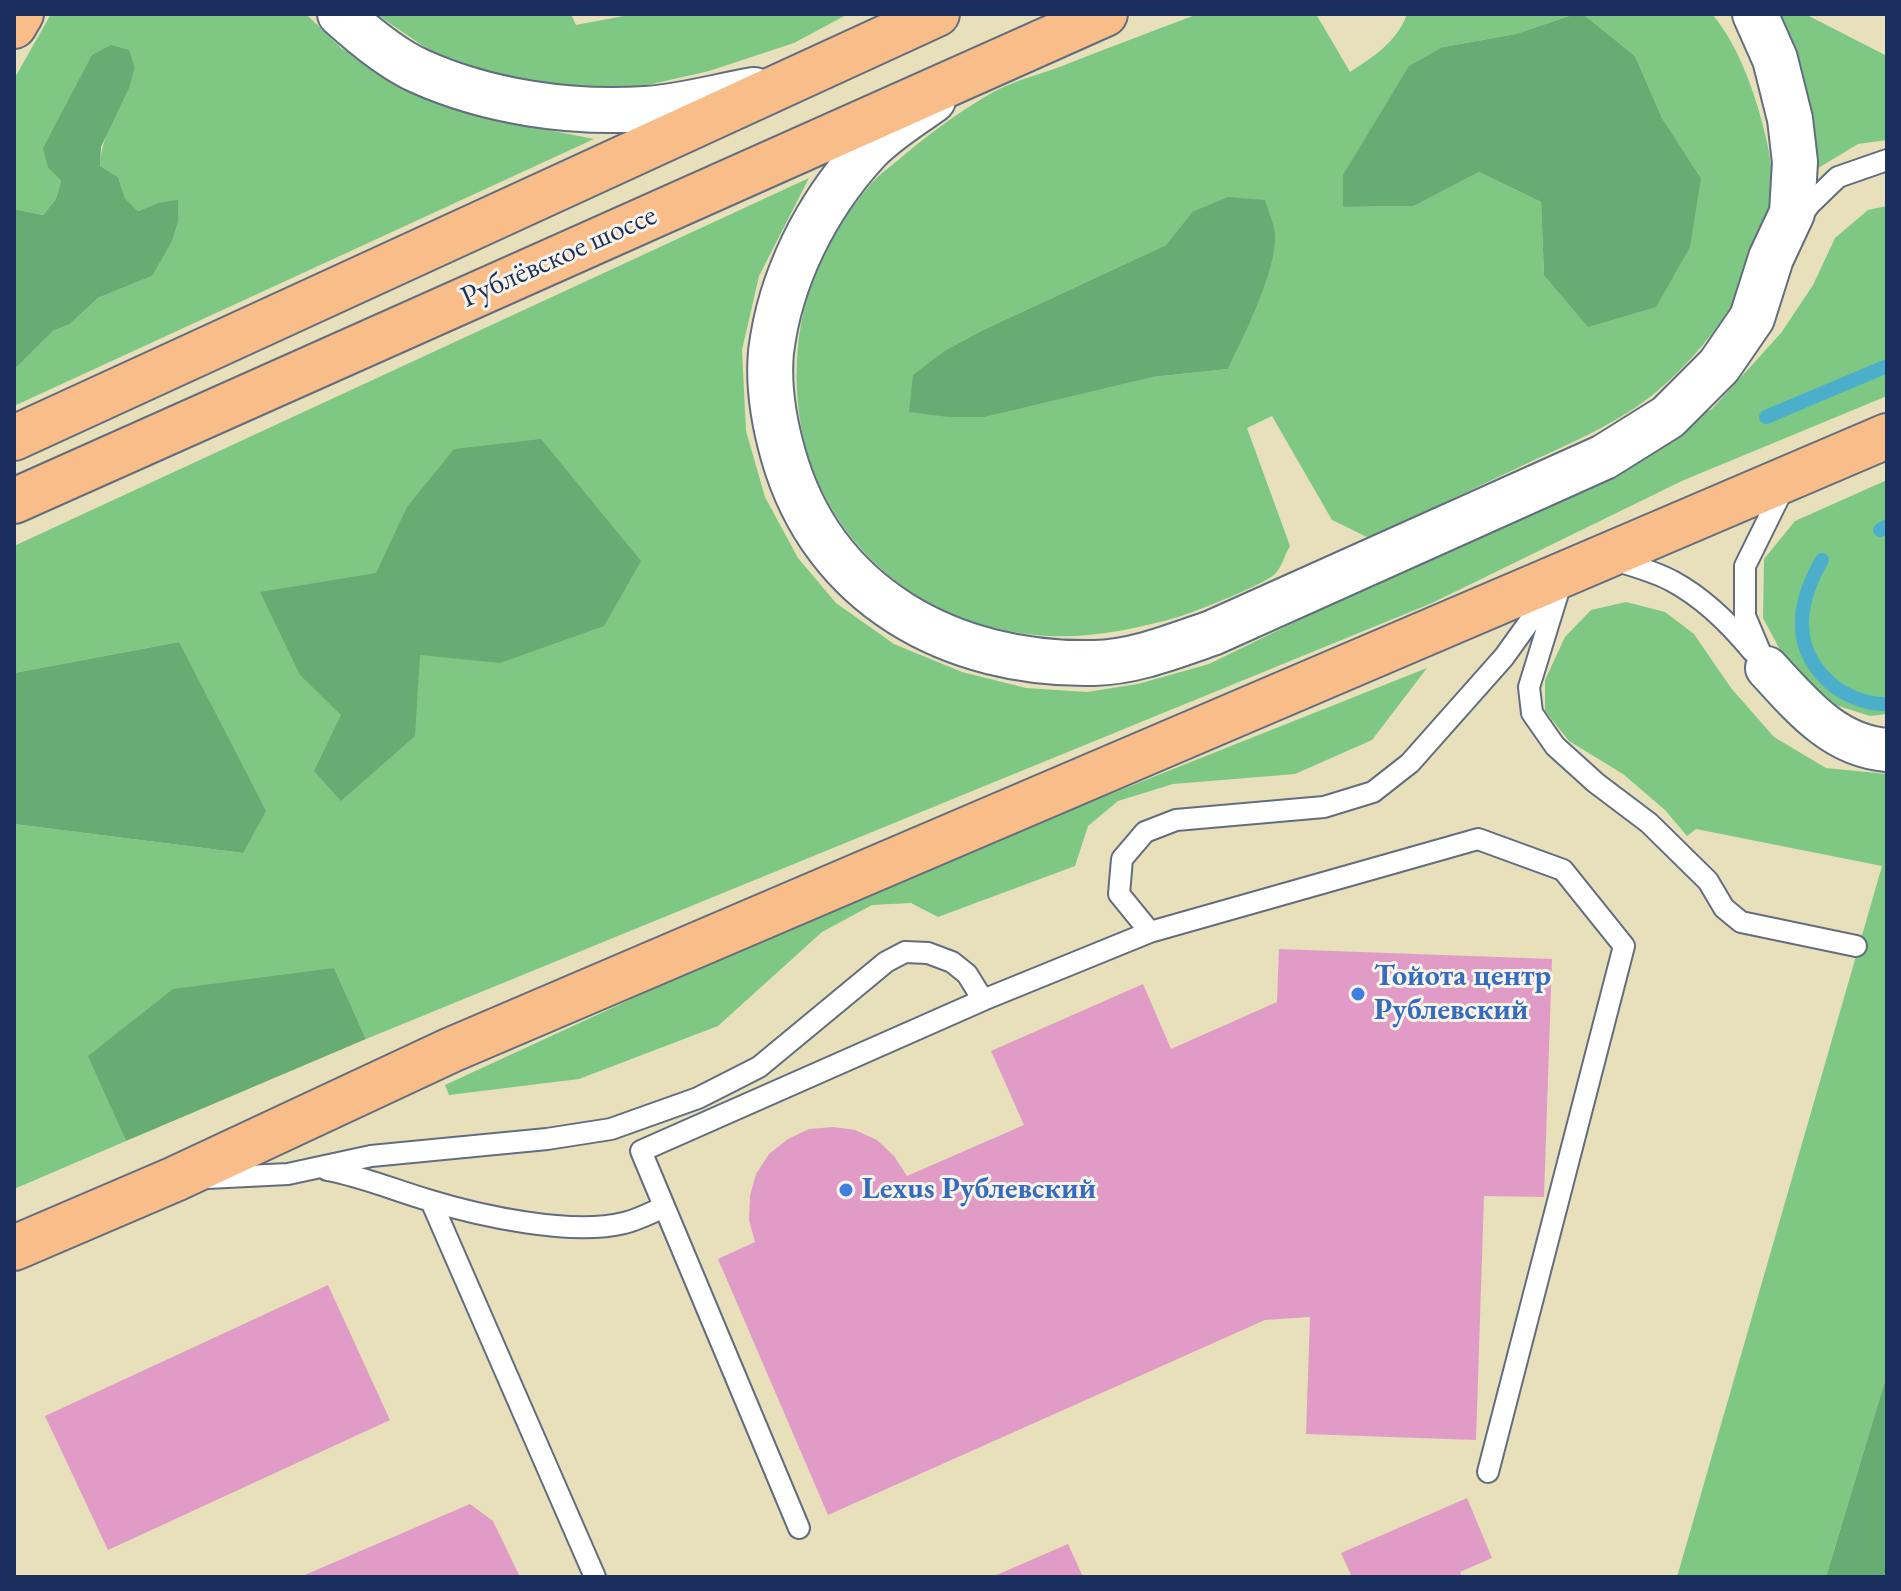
<!DOCTYPE html>
<meta charset="utf-8">
<style>
body{margin:0}
#map{position:relative;width:1901px;height:1591px;overflow:hidden;background:#e7e0bb;font-family:"EB Garamond",serif}
canvas{display:block}
.frame{position:absolute;inset:0;border:16px solid #1b2f5e;pointer-events:none}
</style>
<div id="map">
<canvas width="1901" height="1591"></canvas>
<div class="frame"></div>
</div>
<script>
const ctx = document.querySelector('canvas').getContext('2d');
ctx.lineJoin = 'round';
function fillPath(path, color) { ctx.fillStyle = color; ctx.fill(path, 'evenodd'); }
function trace(path, color, width, dash) { ctx.strokeStyle = color; ctx.lineWidth = width; ctx.lineCap = dash ? 'butt' : 'round'; ctx.setLineDash(dash || []); ctx.stroke(path); }
function drawText(font, color, halo, rows, align = 'center') {
  ctx.font = font + ' "EB Garamond",serif'; ctx.lineWidth = 6; ctx.setLineDash([]); ctx.textBaseline = 'middle'; ctx.strokeStyle = halo; ctx.fillStyle = color; for (const [text, x, y, turn = 0] of rows) {
    ctx.save(); ctx.translate(x, y); ctx.rotate((+turn || 0) * Math.PI / 180); ctx.textAlign = isNaN(turn) ? turn : align; if (halo) ctx.strokeText(text, 0, 0); ctx.fillText(text, 0, 0); ctx.restore();
  }
}
fillPath(new Path2D(`
 M51,14H306L341,48L408,87L483,117L594,139L14,406V370L53,331L70,324L98,298L152,276L158,203L138,211L125,198L118,177L100,166C101,131 126,102 135,68L92,55L48,168L61,181L56,199L43,215L14,209V79Z
 M376,14H571L576,25L634,14H848L794,43L709,71L639,87L569,88L494,74L429,50Z
 M1198,14H1316L1350,72C1373,57 1397,42 1407,14H1575L1516,34L1443,47L1343,207L1414,206L1479,172L1541,202L1544,275L1701,178L1662,118L1635,56L1583,14H1712C1738,44 1756,95 1765,134C1771,157 1774,182 1771,206C1760,277 1709,348 1655,393C1618,423 1571,443 1528,463C1475,488 1422,513 1369,538L1332,520L1272,416L1247,428L1290,546C1285,554 1282,567 1275,574C1267,583 1193,613 1178,617C1132,630 1083,640 1035,635C904,622 804,523 797,392C793,311 818,245 871,184C880,173 893,165 904,155C933,131 964,108 997,90C1017,80 1041,74 1062,66C1107,48 1153,31 1198,14ZM1192,212L1275,237C1266,284 1249,326 1228,369L1152,377L946,350L981,331L1166,245Z
 M1772,14H1805L1887,56V140L1858,144L1810,173Z
 M809,178L759,276L742,350L746,431L765,497L798,558L836,603L894,644L962,672L1026,688L1087,692L1138,684L1209,664L1568,489L1712,409L1781,333L1813,285L1835,238L1868,210L1887,206V396L1684,480L1432,603L366,1039L334,968L89,1056L126,1141L14,1189V824L243,853L179,642L14,673V546Z
 M1887,480V714L1870,716L1829,703L1794,676L1763,618L1764,559L1795,521Z
 M1626,602L1665,612L1694,634L1731,688L1774,737L1826,768L1887,774V1374L1826,1577H1677L1882,866L1696,829L1687,836L1665,810L1623,774L1569,741L1545,711V680L1565,637L1591,610Z
 M1427,668L1372,740L1295,774L1173,784L1118,801L1088,826L1075,866L938,917L911,903L872,905L822,932L718,1026L579,1079L449,1095L445,1085L859,894Z`), '#7fc884');
fillPath(new Path2D(`
 M1575,14H1583L1635,56L1662,118L1701,178L1690,247L1656,307L1588,327L1544,275L1541,202L1479,172L1414,206L1343,207V175L1409,66L1443,47L1516,34Z
 M111,45L129,50L135,68L129,88L101,147L100,166L118,177L125,198L138,211L158,203L178,200V221L172,241L152,276L98,298L70,324L53,331L14,370V209L43,215L56,199L61,181L48,168L43,148L92,55Z
 M1228,197L1265,200C1268,211 1275,225 1275,237C1276,271 1243,338 1228,369L1152,377L984,417H948L909,412L913,375L946,350L981,331L1166,245L1192,212Z
 M541,439L641,561L604,626L500,663L420,655L415,736L341,801L314,771L341,715L300,675L260,592L376,573L407,507L454,449Z
 M179,642L266,811L243,853L14,824V673Z
 M334,968L366,1039L126,1141L88,1056L173,989Z
 M1887,1374V1577H1826Z`), '#67ac72');
trace(new Path2D(`
 M1766,417L1887,366
 M1880,530L1887,526
 M1822,560C1796,605 1790,651 1835,687C1849,697 1869,705 1887,704`), '#4bafcb', 14);
fillPath(new Path2D(`
 M1279,949L1552,959L1544,1197L1484,1196L1476,1440L1306,1434L1310,1317L1265,1320L828,1515L718,1259L755,1242L749,1220L750,1196L756,1174L769,1154L788,1139L809,1129L833,1127L855,1130L877,1140L894,1156L907,1176L1024,1125L991,1051L1143,984L1171,1049L1277,1002Z
 M328,1285L390,1420L108,1550L45,1416Z
 M1467,1498L1492,1558L1460,1572L1462,1577H1352L1341,1553Z
 M470,1504L493,1521L520,1577H300Z
 M1068,1544L1083,1577H992Z`), '#e19bc7');
const service = new Path2D(`
 M1800,218L1810,204L1838,177L1887,160
 M1612,559C1632,566 1654,571 1672,581C1704,598 1730,624 1753,652
 M1558,593L1529,687L1532,713L1555,746L1596,783L1649,823L1708,881L1724,908L1741,922L1856,946
 M1767,668L1745,616V566L1785,485
 M1150,932L1119,894L1122,859L1145,832L1176,820L1324,807L1373,792L1410,763L1504,657L1555,586
 M327,1170C361,1176 394,1190 428,1200C480,1216 571,1236 624,1223C637,1220 651,1213 664,1207
 M207,1178L288,1174L371,1156L547,1139L611,1129L698,1098L759,1067L886,962L905,952L928,953L952,962L967,974L983,1000
 M431,1201L595,1577
 M799,1528L641,1151L983,1000L1150,932L1478,839L1563,870L1624,946L1488,1472`);
const minor = new Path2D(`
 M1767,668C1801,705 1834,746 1887,750`);
const tertiary = new Path2D(`
 M340,14C361,33 392,59 419,71C488,102 570,114 646,109C681,107 719,96 754,90
 M933,100C911,116 884,132 866,152C816,207 780,278 771,352C768,385 774,422 783,454C823,597 952,666 1094,663C1135,662 1174,646 1212,633L1604,457L1668,417L1719,366L1752,318L1771,258L1792,213L1795,162L1790,119L1775,59L1755,14`);
const primary = new Path2D(`
 M14,26L21,14
 M14,438L937,14
 M14,501L1105,14
 M14,1248L175,1179L451,1050L1887,436`);
trace(service, '#626d7f', 24);
trace(minor, '#626d7f', 46);
trace(tertiary, '#626d7f', 48);
trace(primary, '#626d7f', 48);
trace(service, '#fff', 20);
trace(minor, '#fff', 42);
trace(tertiary, '#fff', 44);
trace(primary, '#f8bd88', 44);
for (const [x, y, r, color] of [
 [1358,994,8,"#3f7fe0"],
 [846,1190,8,"#3f7fe0"]
]) { const dot = new Path2D(); dot.arc(x, y, r, 0, 2 * Math.PI); ctx.fillStyle = color; ctx.fill(dot); trace(dot, '#f7f3e8', 3); }
drawText('30px', '#1b2f5e', '#f7f3e8', [
 ["Рублёвское шоссе",559,257,-24]
]);
drawText('bold 30px', '#366cbe', '#f7f3e8', [
 ["Тойота центр",1374,977],
 ["Рублевский",1374,1011],
 ["Lexus Рублевский",862,1190]
], 'left');
</script>
